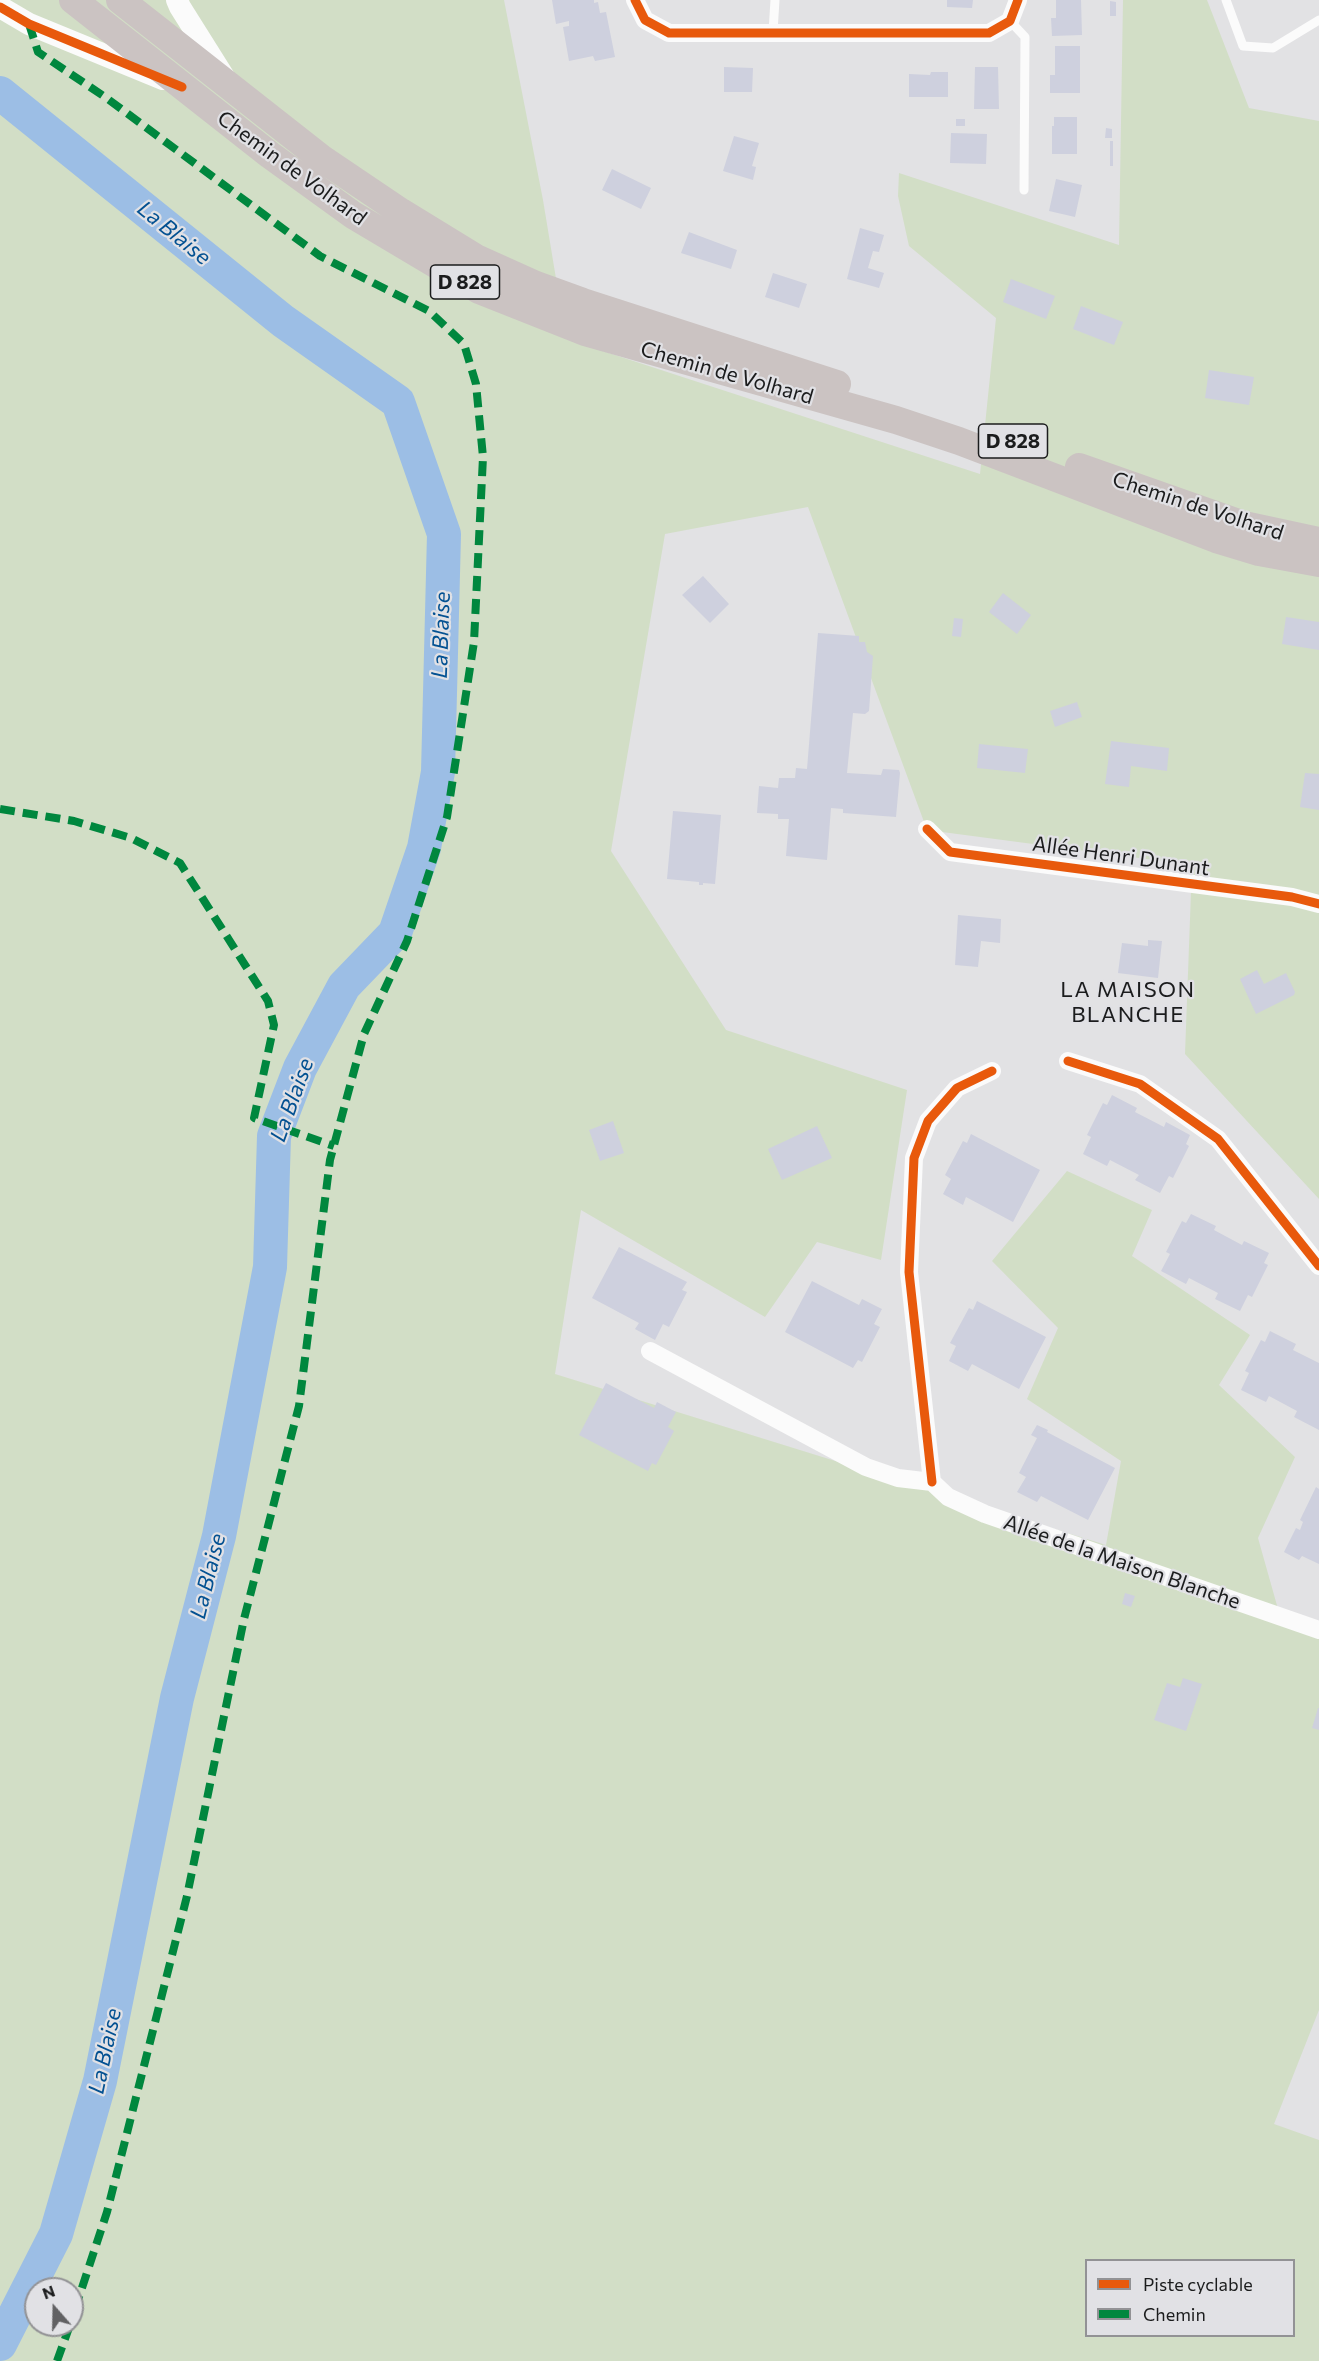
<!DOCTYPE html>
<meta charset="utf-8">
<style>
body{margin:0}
#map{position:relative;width:1319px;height:2361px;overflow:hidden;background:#e2e2e4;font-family:Commissioner,sans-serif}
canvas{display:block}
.legend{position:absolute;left:1085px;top:2259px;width:210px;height:78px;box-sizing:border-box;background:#e1e1e5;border:2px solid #929295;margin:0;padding:8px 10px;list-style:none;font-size:18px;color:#1b1c1d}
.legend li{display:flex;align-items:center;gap:12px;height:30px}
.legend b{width:30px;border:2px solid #929295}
.north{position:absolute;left:24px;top:2277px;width:60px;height:60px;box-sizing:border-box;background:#e1e1e5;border:2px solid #929295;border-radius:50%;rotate:340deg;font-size:16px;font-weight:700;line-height:24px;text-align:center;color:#1b1c1d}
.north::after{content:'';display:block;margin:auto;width:21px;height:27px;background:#616163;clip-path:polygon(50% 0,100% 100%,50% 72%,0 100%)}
</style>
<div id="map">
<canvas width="1319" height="2361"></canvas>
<ul class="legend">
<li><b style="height:8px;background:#e8590c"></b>Piste cyclable</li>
<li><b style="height:8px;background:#00873e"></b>Chemin</li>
</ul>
<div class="north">N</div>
</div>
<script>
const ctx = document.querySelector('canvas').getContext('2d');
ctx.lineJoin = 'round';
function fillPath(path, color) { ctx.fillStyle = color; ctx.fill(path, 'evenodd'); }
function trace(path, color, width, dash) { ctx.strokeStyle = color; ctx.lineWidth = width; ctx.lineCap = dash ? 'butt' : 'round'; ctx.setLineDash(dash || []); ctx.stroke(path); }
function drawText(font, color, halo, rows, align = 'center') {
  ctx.font = font + ' Commissioner,sans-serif'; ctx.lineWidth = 4.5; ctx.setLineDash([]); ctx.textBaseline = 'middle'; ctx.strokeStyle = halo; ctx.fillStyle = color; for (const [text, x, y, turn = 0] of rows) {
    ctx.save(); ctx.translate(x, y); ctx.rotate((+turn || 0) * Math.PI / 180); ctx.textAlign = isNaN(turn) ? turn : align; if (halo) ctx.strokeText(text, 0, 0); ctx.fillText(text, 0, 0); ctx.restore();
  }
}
fillPath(new Path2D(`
 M0,0H504L543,200L566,339L980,474L996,318L909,246L898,196L899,173L1119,245L1123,0H1207L1249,108L1319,121V1199L1185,1054L1192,865L927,830L808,507L665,534L611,851L726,1030L907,1090L881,1260L817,1242L765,1317L581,1210L555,1374L1106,1545L1121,1461L1027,1399L1058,1328L992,1261L1067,1171L1152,1210L1132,1256L1250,1335L1219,1385L1295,1457L1258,1538L1278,1609L1319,1630V2010L1274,2124L1319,2140V2361H0ZM1086,2260H1294V2336H1086ZM36,2289H72V2325H36Z`), '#d2dec6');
trace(new Path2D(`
 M0,93L283,321L398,402L444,534L438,772L424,848L395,933L344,986L300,1068L274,1136L270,1267L219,1536L177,1698L100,2081L56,2234L0,2344`), '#9cbee5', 34);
fillPath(new Path2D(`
 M552,0H594V3L598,2L600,13L606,12L615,57L595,61L593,56L569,61L563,27L569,26V21L556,24Z
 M947,0H973L972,8L947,7Z
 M1056,0H1081L1082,35L1052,36L1051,18H1056Z
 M1110,1L1116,2V16H1110Z
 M1055,46H1080V93H1050V75H1055Z
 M724,67L753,68L752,92H724Z
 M975,67H998L999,109H974Z
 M931,72H948V97H909V74L930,75Z
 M1054,117H1077V154H1052V126H1054Z
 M956,119H965V126H956Z
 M1106,128L1112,129V138H1105Z
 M951,133L987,134L986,164L950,163Z
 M734,136L759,143L752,166L756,167L753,180L723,171Z
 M1110,141H1113V166H1110Z
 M612,169L651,188L641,209L602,190Z
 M1056,179L1082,185L1075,217L1049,211Z
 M860,228L884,235L879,252L873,251L868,268L884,273L879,288L847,279Z
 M689,232L737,250L731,269L681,253Z
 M773,273L807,284L799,308L765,297Z
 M1011,279L1055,296L1046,319L1003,302Z
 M1081,306L1123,322L1114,345L1073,329Z
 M1209,370L1254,377L1249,405L1205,398Z
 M703,576L729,604L710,623L682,595Z
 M1003,593L1031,615L1017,634L989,612Z
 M1286,617L1319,622V650L1282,644Z
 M954,618L963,619L961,637L952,636Z
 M818,633L859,636V642H865L867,652L873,656L869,711L865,714L853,713L847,773L881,775L883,769L899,770L900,773L896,817L843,813V809L831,808L827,860L786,856L789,819H778V814L757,813L759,786L778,788L779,778H795L796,768L807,769Z
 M1077,702L1082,717L1055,727L1050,711Z
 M1111,741L1169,748L1167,771L1131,766L1129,787L1105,784Z
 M979,744L1028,749L1025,773L977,768Z
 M1305,773L1319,774V810L1300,807Z
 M673,811L721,815L715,884L703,883V885H699V882L667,879Z
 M958,915L1001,919L1000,943L981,941L978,967L955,965Z
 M1148,940L1162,941L1158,978L1118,973L1122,943L1148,946Z
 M1257,970L1264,984L1286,973L1295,992L1294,995L1256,1014L1240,979Z
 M1112,1095L1137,1108L1135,1112L1164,1127L1166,1122L1190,1135L1186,1144L1189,1146L1173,1178L1169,1176L1160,1193L1135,1180L1139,1175L1110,1160L1107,1166L1083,1154L1091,1137L1087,1135L1103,1103L1107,1105Z
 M613,1121L624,1153L600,1161L589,1130Z
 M817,1126L832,1158L782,1180L768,1149Z
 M971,1134L1040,1170L1013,1222L966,1197L963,1205L943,1194L951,1179L945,1175L963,1141L967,1143Z
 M1191,1214L1216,1226L1214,1230L1242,1245L1244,1241L1269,1253L1264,1263L1268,1265L1252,1297L1248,1295L1240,1311L1215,1299L1218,1293L1189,1278L1186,1284L1161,1271L1170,1254L1166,1252L1182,1221L1186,1223Z
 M619,1247L687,1282L682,1290L687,1292L669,1327L663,1324L655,1340L635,1329L639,1323L592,1298Z
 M812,1281L859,1305L862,1299L882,1309L874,1324L880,1327L862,1362L858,1360L853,1368L785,1332Z
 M977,1301L1046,1337L1019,1389L972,1364L968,1371L949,1361L956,1346L950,1343L969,1308L973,1310Z
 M1270,1331L1296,1344L1293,1350L1319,1363V1430L1294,1417L1297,1411L1269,1396L1266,1402L1241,1390L1249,1373L1245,1371L1261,1340L1265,1342Z
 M606,1383L654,1408L657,1402L676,1412L668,1427L674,1431L656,1465L652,1463L648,1471L579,1435Z
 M1037,1425L1048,1430L1047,1432L1115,1468L1088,1520L1041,1496L1037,1502L1017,1492L1026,1477L1019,1473L1037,1438L1031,1435Z
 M1316,1487L1319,1489V1564L1302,1556L1299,1560L1284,1552L1296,1528L1300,1530L1303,1522L1300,1520Z
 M1125,1593L1135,1596L1131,1607L1122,1604Z
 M1183,1678L1202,1684L1186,1731L1154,1720L1167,1683L1180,1687Z
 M1318,1708H1319V1730L1312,1728Z`), '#ced0de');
trace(new Path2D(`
 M1226,0L1243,46L1273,48L1319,20
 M1010,21L1025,37L1024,190
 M773,32L775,0`), '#fbfbfb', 9);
trace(new Path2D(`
 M635,0L645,20L669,33H989L1010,21L1018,0
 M927,829L950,852L1292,897L1319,904
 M1068,1061L1140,1084L1218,1139L1319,1266
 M650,1351L866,1467L898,1478L932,1482
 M932,1482L909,1272L914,1158L928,1121L957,1088L992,1071
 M932,1482L948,1497L985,1514L1319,1630`), '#fbfbfb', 18);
trace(new Path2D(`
 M177,0L180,7L224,77
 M0,7L29,24L163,79`), '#fbfbfb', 22);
trace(new Path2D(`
 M73,0L270,155L353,215L479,290L585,332L896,420L959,441L1216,539L1259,552L1319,563
 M120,0L321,158L401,212L476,258L536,285L583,302L837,384
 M1079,467L1244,525L1319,541`), '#cbc3c2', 28);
trace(new Path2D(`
 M29,24L38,52L105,97L320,256L429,311L464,344L476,384L483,457L474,642L447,817L407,941L364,1034L330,1160L299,1406L244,1619L187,1896L107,2212L72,2318
 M0,809L74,821L131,838L180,863L268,1001L274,1025L254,1118L334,1146
 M57,2361L70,2325`), '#00873e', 8, [15, 8]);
trace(new Path2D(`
 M635,0L645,20L669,33H989L1010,21L1018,0
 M0,7L29,24L182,87
 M927,829L950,852L1292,897L1319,904
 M1068,1061L1140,1084L1218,1139L1319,1266
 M932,1482L909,1272L914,1158L928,1121L957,1088L992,1071`), '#e8590c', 9);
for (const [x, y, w] of [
 [465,282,69],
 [1013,441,69]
]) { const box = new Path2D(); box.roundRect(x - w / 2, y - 17, w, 34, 4.5); ctx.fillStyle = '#e1e1e5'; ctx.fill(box); trace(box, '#1b1c1d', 1.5); }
drawText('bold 20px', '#1b1c1d', null, [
 ["D 828",465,282],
 ["D 828",1013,441]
]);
drawText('21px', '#1b1c1d', '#e1e1e5', [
 ["Chemin de Volhard",292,168,36],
 ["Chemin de Volhard",727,373,16],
 ["Chemin de Volhard",1198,506,18],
 ["Allée Henri Dunant",1121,856,8],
 ["Allée de la Maison Blanche",1122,1562,19]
]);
drawText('italic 22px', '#035192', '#e1e1e5', [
 ["La Blaise",174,233,39],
 ["La Blaise",441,635,-88],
 ["La Blaise",292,1100,-70],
 ["La Blaise",208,1576,-76],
 ["La Blaise",105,2051,-78]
]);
ctx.letterSpacing = '1.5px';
drawText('22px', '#1b1c1d', '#e1e1e5', [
 ["LA MAISON",1128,990],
 ["BLANCHE",1128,1015]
]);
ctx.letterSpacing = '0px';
</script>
